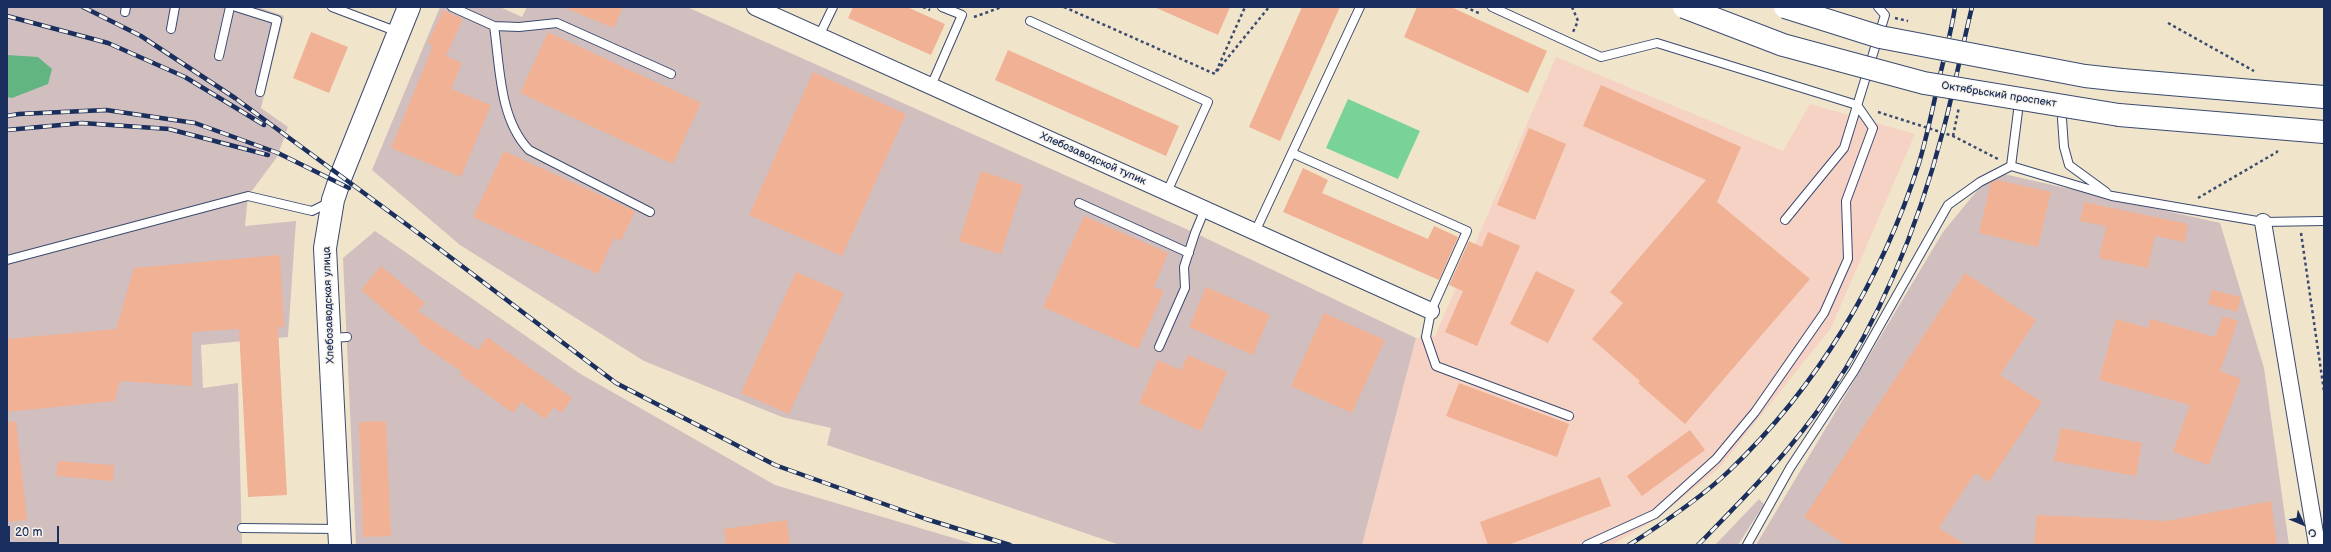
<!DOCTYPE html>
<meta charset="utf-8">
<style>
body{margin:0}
#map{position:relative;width:2331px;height:552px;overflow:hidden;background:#f0e5cb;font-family:"Balsamiq Sans",sans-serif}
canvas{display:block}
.frame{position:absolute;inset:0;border:8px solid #1b2f5e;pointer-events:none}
.north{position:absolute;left:2283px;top:504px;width:40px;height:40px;-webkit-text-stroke:3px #f7f3e8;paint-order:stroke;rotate:134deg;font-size:11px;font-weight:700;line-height:16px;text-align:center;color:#1b2f5e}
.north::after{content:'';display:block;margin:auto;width:14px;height:18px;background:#1b2f5e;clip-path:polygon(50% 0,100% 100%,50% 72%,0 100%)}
.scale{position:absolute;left:8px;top:526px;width:51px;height:18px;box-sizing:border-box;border:2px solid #1b2f5e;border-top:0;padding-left:5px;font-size:12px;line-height:14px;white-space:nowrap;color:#1b2f5e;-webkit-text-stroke:3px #f7f3e8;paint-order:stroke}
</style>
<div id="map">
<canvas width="2331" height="552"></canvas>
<div class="frame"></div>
<div class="north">С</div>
<div class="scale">20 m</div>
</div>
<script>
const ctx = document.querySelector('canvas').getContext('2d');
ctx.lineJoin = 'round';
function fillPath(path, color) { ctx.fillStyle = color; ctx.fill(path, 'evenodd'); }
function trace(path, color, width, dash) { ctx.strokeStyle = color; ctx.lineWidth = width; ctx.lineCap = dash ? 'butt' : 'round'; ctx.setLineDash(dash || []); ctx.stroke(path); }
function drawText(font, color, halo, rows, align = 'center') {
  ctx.font = font + ' "Balsamiq Sans",sans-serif'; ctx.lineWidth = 3; ctx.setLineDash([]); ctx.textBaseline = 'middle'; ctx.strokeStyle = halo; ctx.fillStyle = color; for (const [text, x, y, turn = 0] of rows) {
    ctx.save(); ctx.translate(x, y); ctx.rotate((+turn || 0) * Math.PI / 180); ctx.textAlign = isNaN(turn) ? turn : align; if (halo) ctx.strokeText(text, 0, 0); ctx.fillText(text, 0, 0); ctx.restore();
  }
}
fillPath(new Path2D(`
 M1556,57L1783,151L1810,104L1915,134L1831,328L1719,468L1658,518L1612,545H1362L1416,338L1435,336Z`), '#f6d2c5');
fillPath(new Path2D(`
 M7,7H258L284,16L261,108L288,127L277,157L248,196L245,226L296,221L288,337L201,345L203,388L238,383L242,545H7Z
 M440,7H500L522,17L527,7H687L1195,233L1416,338L1362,545H1120L827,445L831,428L782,417L644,361L460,245L372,170Z
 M2004,174L2220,223L2264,368L2289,545H1756L1943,232L1985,181Z
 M375,231L579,373L775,485L977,545H356L343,258Z
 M1759,499L1764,504L1738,545H1715Z`), '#d1bfbf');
fillPath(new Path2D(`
 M1348,99L1420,131L1398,179L1326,148Z`), '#79d399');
fillPath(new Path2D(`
 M7,55L38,57L52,69L48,84L12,98L7,97Z`), '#62b581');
fillPath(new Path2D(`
 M563,7H623L614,28Z
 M853,7H907L945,24L931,55L848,18Z
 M1154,7H1230L1218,35Z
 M1302,7H1340L1280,141L1249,127Z
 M1417,7H1451L1547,51L1528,93L1404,37Z
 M443,10L463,19L446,56L462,63L451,89L491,105L461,177L391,148L433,46L428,43Z
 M311,32L348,47L329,93L293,78Z
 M548,32L701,103L673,164L520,93Z
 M1008,50L1179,126L1166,156L995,80Z
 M813,72L906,114L842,256L749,215Z
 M1601,85L1741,147L1717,202L1810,279L1685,424L1638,383L1640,381L1592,339L1623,303L1610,292L1706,180L1583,126Z
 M1529,128L1566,144L1535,220L1497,205Z
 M504,151L635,211L621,241L614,238L598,274L473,217Z
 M1303,168L1328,180L1322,193L1428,239L1434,226L1458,237L1439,280L1283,212Z
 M981,171L1023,185L1001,254L959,241Z
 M1997,180L2051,192L2038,247L1979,233L1991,182Z
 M2084,202L2188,224L2185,242L2155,236L2148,268L2099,258L2106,226L2080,221Z
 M1084,216L1168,253L1154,287L1164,291L1138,349L1043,307Z
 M1488,232L1520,246L1477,346L1445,332L1463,291L1449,285L1469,241L1482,247Z
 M280,255L284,327H278L287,495L248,497L239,329L192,332V386L120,381L115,401L7,412V339L116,329L134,268Z
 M381,266L425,303L418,311L478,350L487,337L572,398L561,413L554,407L545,419L521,402L513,413L460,375L462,372L418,342L420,340L361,290Z
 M1536,271L1575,290L1548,343L1510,324Z
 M796,272L844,293L789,414L741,393Z
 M1965,273L2036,320L2000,375L2042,402L1989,482L1975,473L1939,528L1966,545H1846L1804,517Z
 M1206,287L1270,315L1253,355L1189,327Z
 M2212,290L2241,297L2237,312L2208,304Z
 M1324,313L1385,340L1352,413L1291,386Z
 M2223,316L2238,321L2220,371L2241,379L2209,465L2173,452L2190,405L2099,380L2116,319L2148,328L2150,319L2215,337Z
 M1188,355L1227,372L1201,431L1139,403L1158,360L1181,370Z
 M1459,383L1569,424L1557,457L1446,416Z
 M16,421L27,520L7,522V422Z
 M386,421L391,536L363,537L359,422Z
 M2061,428L2142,443L2136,476L2054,461Z
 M1690,430L1705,450L1642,496L1627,476Z
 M58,461L114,465L113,481L56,476Z
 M1600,477L1611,506L1508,545H1488L1480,522Z
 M2271,501L2277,545H2034L2037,515L2167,521Z
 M787,520L790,545H726L724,529Z`), '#f1b194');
const service = new Path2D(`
 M236,7L277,20L260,92
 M332,7L398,32
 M452,7L494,26C500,66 499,119 529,150L650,212
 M1492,7L1601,57L1657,43L1857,105L1873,128L1846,201L1848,259L1824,313L1755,412L1716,459L1655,514L1587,545
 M125,12L126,7
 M1030,21L1208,102L1167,192
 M494,26L519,27L557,23L671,74
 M171,29L175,7
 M819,36L833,7
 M219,56L230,7
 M931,86L962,15L942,7
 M2062,119L2064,147L2069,165L2106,192
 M1292,153L1467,231L1431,311L1426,337L1436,366L1569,416
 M2011,166L2018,111
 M1079,203L1189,253
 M1785,220L1844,148L1885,15L1878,7
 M1255,232L1360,7
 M7,260L248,196L312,211L330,202
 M330,338L347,337
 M1159,347L1185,288L1184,267L1195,233L1205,209
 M242,528L338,529
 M1747,545L1790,468L1854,371L1948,205L1980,182L2011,166L2112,196L2263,222L2324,221`);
const minor = new Path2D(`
 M755,7L1431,311
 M2263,222L2317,545`);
const secondary = new Path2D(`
 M340,545L325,248L333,200L341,176L409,7`);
const primary = new Path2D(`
 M2122,80L2324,97
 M2119,115L2324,132`);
trace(service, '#3b4a6e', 10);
trace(minor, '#3b4a6e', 18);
trace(secondary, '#3b4a6e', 24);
trace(primary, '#3b4a6e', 24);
trace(new Path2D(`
 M923,7L930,10
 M1064,7L1215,74L1245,7
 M1465,7L1481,14
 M1572,7L1578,21L1573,32
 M974,17L1002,7
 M1895,18L1908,21
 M2168,23L2254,71
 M1217,71L1269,7
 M1878,112L1953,136L1998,159
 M1953,136L1959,107
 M2198,198L2277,152V148
 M2301,233L2324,391`), '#3b4a6e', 2.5, [3, 3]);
trace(service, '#fff', 8);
trace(minor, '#fff', 16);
trace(secondary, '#fff', 22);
trace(primary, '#fff', 22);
const rail = new Path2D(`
 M83,7L141,36L235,98L429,241L616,383L775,465L926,519L1010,545
 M7,16L108,43L185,77L264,125
 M7,116L19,114L106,110L195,123L278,153L349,188
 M7,130L82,123L169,129L268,155
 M1629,545C1662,524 1701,498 1729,471C1817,387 1882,279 1919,163C1928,133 1934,101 1941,71C1946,50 1952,28 1955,7
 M1698,545C1744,498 1791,451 1828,396C1882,316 1919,223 1943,131C1954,90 1962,48 1972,7`);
trace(rail, '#1b2f5e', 4.5);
trace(rail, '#f7f3e8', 3, [9]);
const primaryBridge = new Path2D(`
 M1684,7L1783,45L1924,83L2119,115
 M1785,7L1880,37L2085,76L2122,80`);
trace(primaryBridge, '#3b4a6e', 24, []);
trace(primaryBridge, '#fff', 22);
drawText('11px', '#1b2f5e', '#f7f3e8', [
 ["Октябрьский проспект",1999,95,9],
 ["Хлебозаводской тупик",1093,159,24],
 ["Хлебозаводская улица",329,305,-92]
]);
</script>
